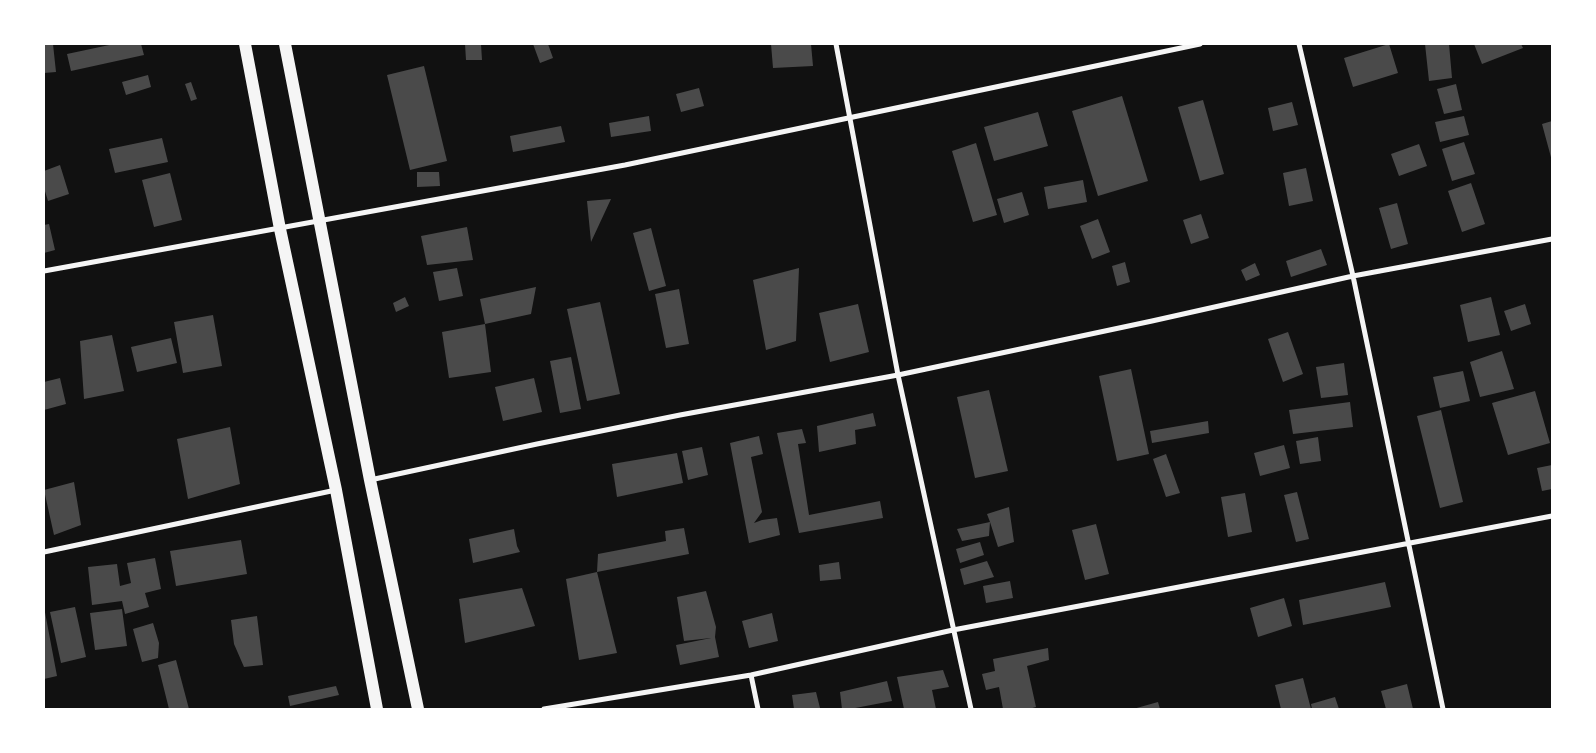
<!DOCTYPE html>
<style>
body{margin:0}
#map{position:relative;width:1596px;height:753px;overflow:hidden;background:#111;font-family:"Noto Sans",sans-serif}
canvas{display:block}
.frame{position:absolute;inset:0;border:45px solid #fff;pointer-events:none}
</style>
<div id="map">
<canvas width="1596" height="753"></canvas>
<div class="frame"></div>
</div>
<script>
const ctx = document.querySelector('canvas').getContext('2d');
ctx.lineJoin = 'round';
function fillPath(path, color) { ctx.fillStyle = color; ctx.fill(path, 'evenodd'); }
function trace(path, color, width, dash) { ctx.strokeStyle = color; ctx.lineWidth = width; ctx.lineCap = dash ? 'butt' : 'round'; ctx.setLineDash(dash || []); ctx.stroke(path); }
fillPath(new Path2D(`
 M44,44H53L56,72L44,73Z
 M114,44H141L144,55L71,71L67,54Z
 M465,44H481L482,60H466Z
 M533,44H548L553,58L540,63Z
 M771,44H811L813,66L773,68Z
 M1389,44L1398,73L1353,87L1344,58Z
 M1425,44H1449L1452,78L1429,81Z
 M1474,44H1521L1523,48L1482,64Z
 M424,66L447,161L410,170L387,75Z
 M148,75L151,87L126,95L122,82Z
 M191,82L197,99L191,101L185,84Z
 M1456,84L1462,110L1444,114L1437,89Z
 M699,88L704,106L681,112L676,94Z
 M1122,96L1148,181L1098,196L1072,111Z
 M1203,100L1224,174L1200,181L1178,107Z
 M1292,102L1298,125L1273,131L1268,108Z
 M1038,112L1048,146L994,161L984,127Z
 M649,116L651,131L611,137L609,123Z
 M1464,116L1469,135L1440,142L1435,122Z
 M1552,121V161L1542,124Z
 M561,126L565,142L513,152L510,136Z
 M162,138L168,162L115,173L109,149Z
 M1464,142L1475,174L1452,181L1442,149Z
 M976,143L997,215L973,222L952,151Z
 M1419,144L1427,166L1399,176L1391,154Z
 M60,165L69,194L48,201L44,188V171Z
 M1306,168L1313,201L1289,206L1283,173Z
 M417,172H439L440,186L417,187Z
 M170,173L182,220L154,227L142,180Z
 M1083,180L1087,202L1048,209L1044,187Z
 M1471,183L1485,224L1462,232L1448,191Z
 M1022,192L1029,215L1004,223L997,199Z
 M611,199L591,242L587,201Z
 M1397,203L1408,244L1391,249L1379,208Z
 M1201,214L1209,238L1191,244L1183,220Z
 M1098,219L1110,252L1092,259L1080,226Z
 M49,224L55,250L44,253V225Z
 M467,227L473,260L427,265L421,236Z
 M651,228L666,286L649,291L633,233Z
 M1321,249L1327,265L1291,277L1286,261Z
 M1125,262L1130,282L1117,286L1112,266Z
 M1255,263L1260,275L1246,281L1241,270Z
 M457,268L463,296L439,301L433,272Z
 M799,268L796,341L766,350L753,280Z
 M536,287L531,314L485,324L480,299Z
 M679,289L689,344L666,348L655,294Z
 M405,297L409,306L396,312L393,303Z
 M1491,297L1500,335L1468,342L1460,305Z
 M600,302L620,394L587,401L567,309Z
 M858,304L869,352L830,362L819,313Z
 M1525,304L1531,324L1511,331L1504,311Z
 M213,315L222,366L183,373L174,322Z
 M485,324L491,372L449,378L442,332Z
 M1288,332L1303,374L1283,382L1268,339Z
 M112,335L124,391L84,399L80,341Z
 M171,338L177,363L137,372L131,347Z
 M1502,351L1514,389L1480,397L1470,362Z
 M571,357L581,409L560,413L550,361Z
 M1344,363L1348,395L1321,398L1316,367Z
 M1131,369L1149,454L1117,461L1099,376Z
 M1463,371L1470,401L1440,408L1433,377Z
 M60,378L66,404L44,410V382Z
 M534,378L542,412L503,421L495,387Z
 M989,390L1008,471L975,478L957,397Z
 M1535,391L1550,443L1508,455L1492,403Z
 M1350,402L1353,427L1293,434L1289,410Z
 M1441,410L1463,502L1440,508L1417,416Z
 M873,413L876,426L855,430L856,444L819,452L817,426Z
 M1208,421L1209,433L1152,443L1150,431Z
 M230,427L240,484L188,499L177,439Z
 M802,429L806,443L798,444L809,515L880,501L883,518L799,533L777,433Z
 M759,436L763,454L751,457L762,512L754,523L762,520L777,518L780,535L749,543L730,443Z
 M1318,437L1321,461L1300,464L1296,441Z
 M1284,445L1290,468L1260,476L1254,453Z
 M702,447L708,475L688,480L682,451Z
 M677,453L683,483L617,497L612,464Z
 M1166,454L1180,493L1166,497L1153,459Z
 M1552,465V489L1542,491L1537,468Z
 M74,482L81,525L54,535L44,490Z
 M1297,492L1309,539L1296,542L1284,495Z
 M1245,493L1252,532L1228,537L1221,497Z
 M1009,507L1014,542L998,547L990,522L989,536L962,541L957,529L990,522L987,514Z
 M1096,524L1109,574L1085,580L1072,530Z
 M684,528L689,554L597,572L598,554L666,541L665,531Z
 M514,529L517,546L520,552L473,563L469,539Z
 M241,540L247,574L176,586L170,551Z
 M980,542L984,555L960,563L956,549Z
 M155,558L161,589L145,593L149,607L125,614L122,601L92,605L88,567L117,564L120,586L131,583L127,563Z
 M987,561L994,577L964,585L960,569Z
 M839,562L841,579L820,581L819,565Z
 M597,572L617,653L579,660L566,579Z
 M1010,581L1013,598L986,603L983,586Z
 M1385,582L1391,607L1303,625L1299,600Z
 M522,588L535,626L465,643L459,599Z
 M706,591L716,627L715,637L719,657L680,665L676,645L711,638L684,641L677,597Z
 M1284,598L1292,626L1258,637L1250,608Z
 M44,607L57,676L44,679Z
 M75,607L86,657L61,663L50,612Z
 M122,609L127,646L95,650L90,613Z
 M772,613L778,641L749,648L742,621Z
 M257,616L263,665L244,667L234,644L231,620Z
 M153,623L159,643L158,658L142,662L133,629Z
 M1048,648L1049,660L1027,666L1036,707L1029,709H1003L999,687L986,690L982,674L995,671L993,659Z
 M176,660L189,709H169L158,665Z
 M943,670L949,687L932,690L936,709H904L897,677Z
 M1303,678L1311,709H1281L1275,685Z
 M887,681L892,701L850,709H842L840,692Z
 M1407,684L1413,709H1386L1381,691Z
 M336,686L339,695L290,706L288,696Z
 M816,692L820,708L794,709L792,695Z
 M1335,697L1339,709H1312L1311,704Z
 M1158,702L1160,709H1133Z`), '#4a4a4a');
trace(new Path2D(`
 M836,44L898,375L971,709
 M1299,44L1353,276L1443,709
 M44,271L625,165L1200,44
 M370,480L537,444L680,415L898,375L1152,321L1353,276L1552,239
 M44,552L336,490
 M751,675L758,709
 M544,709L751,675L953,630L1552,516`), '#f5f5f5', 5);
trace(new Path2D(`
 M245,44L280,229L336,490L377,709
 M285,44L370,480L418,709`), '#f5f5f5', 12);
</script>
